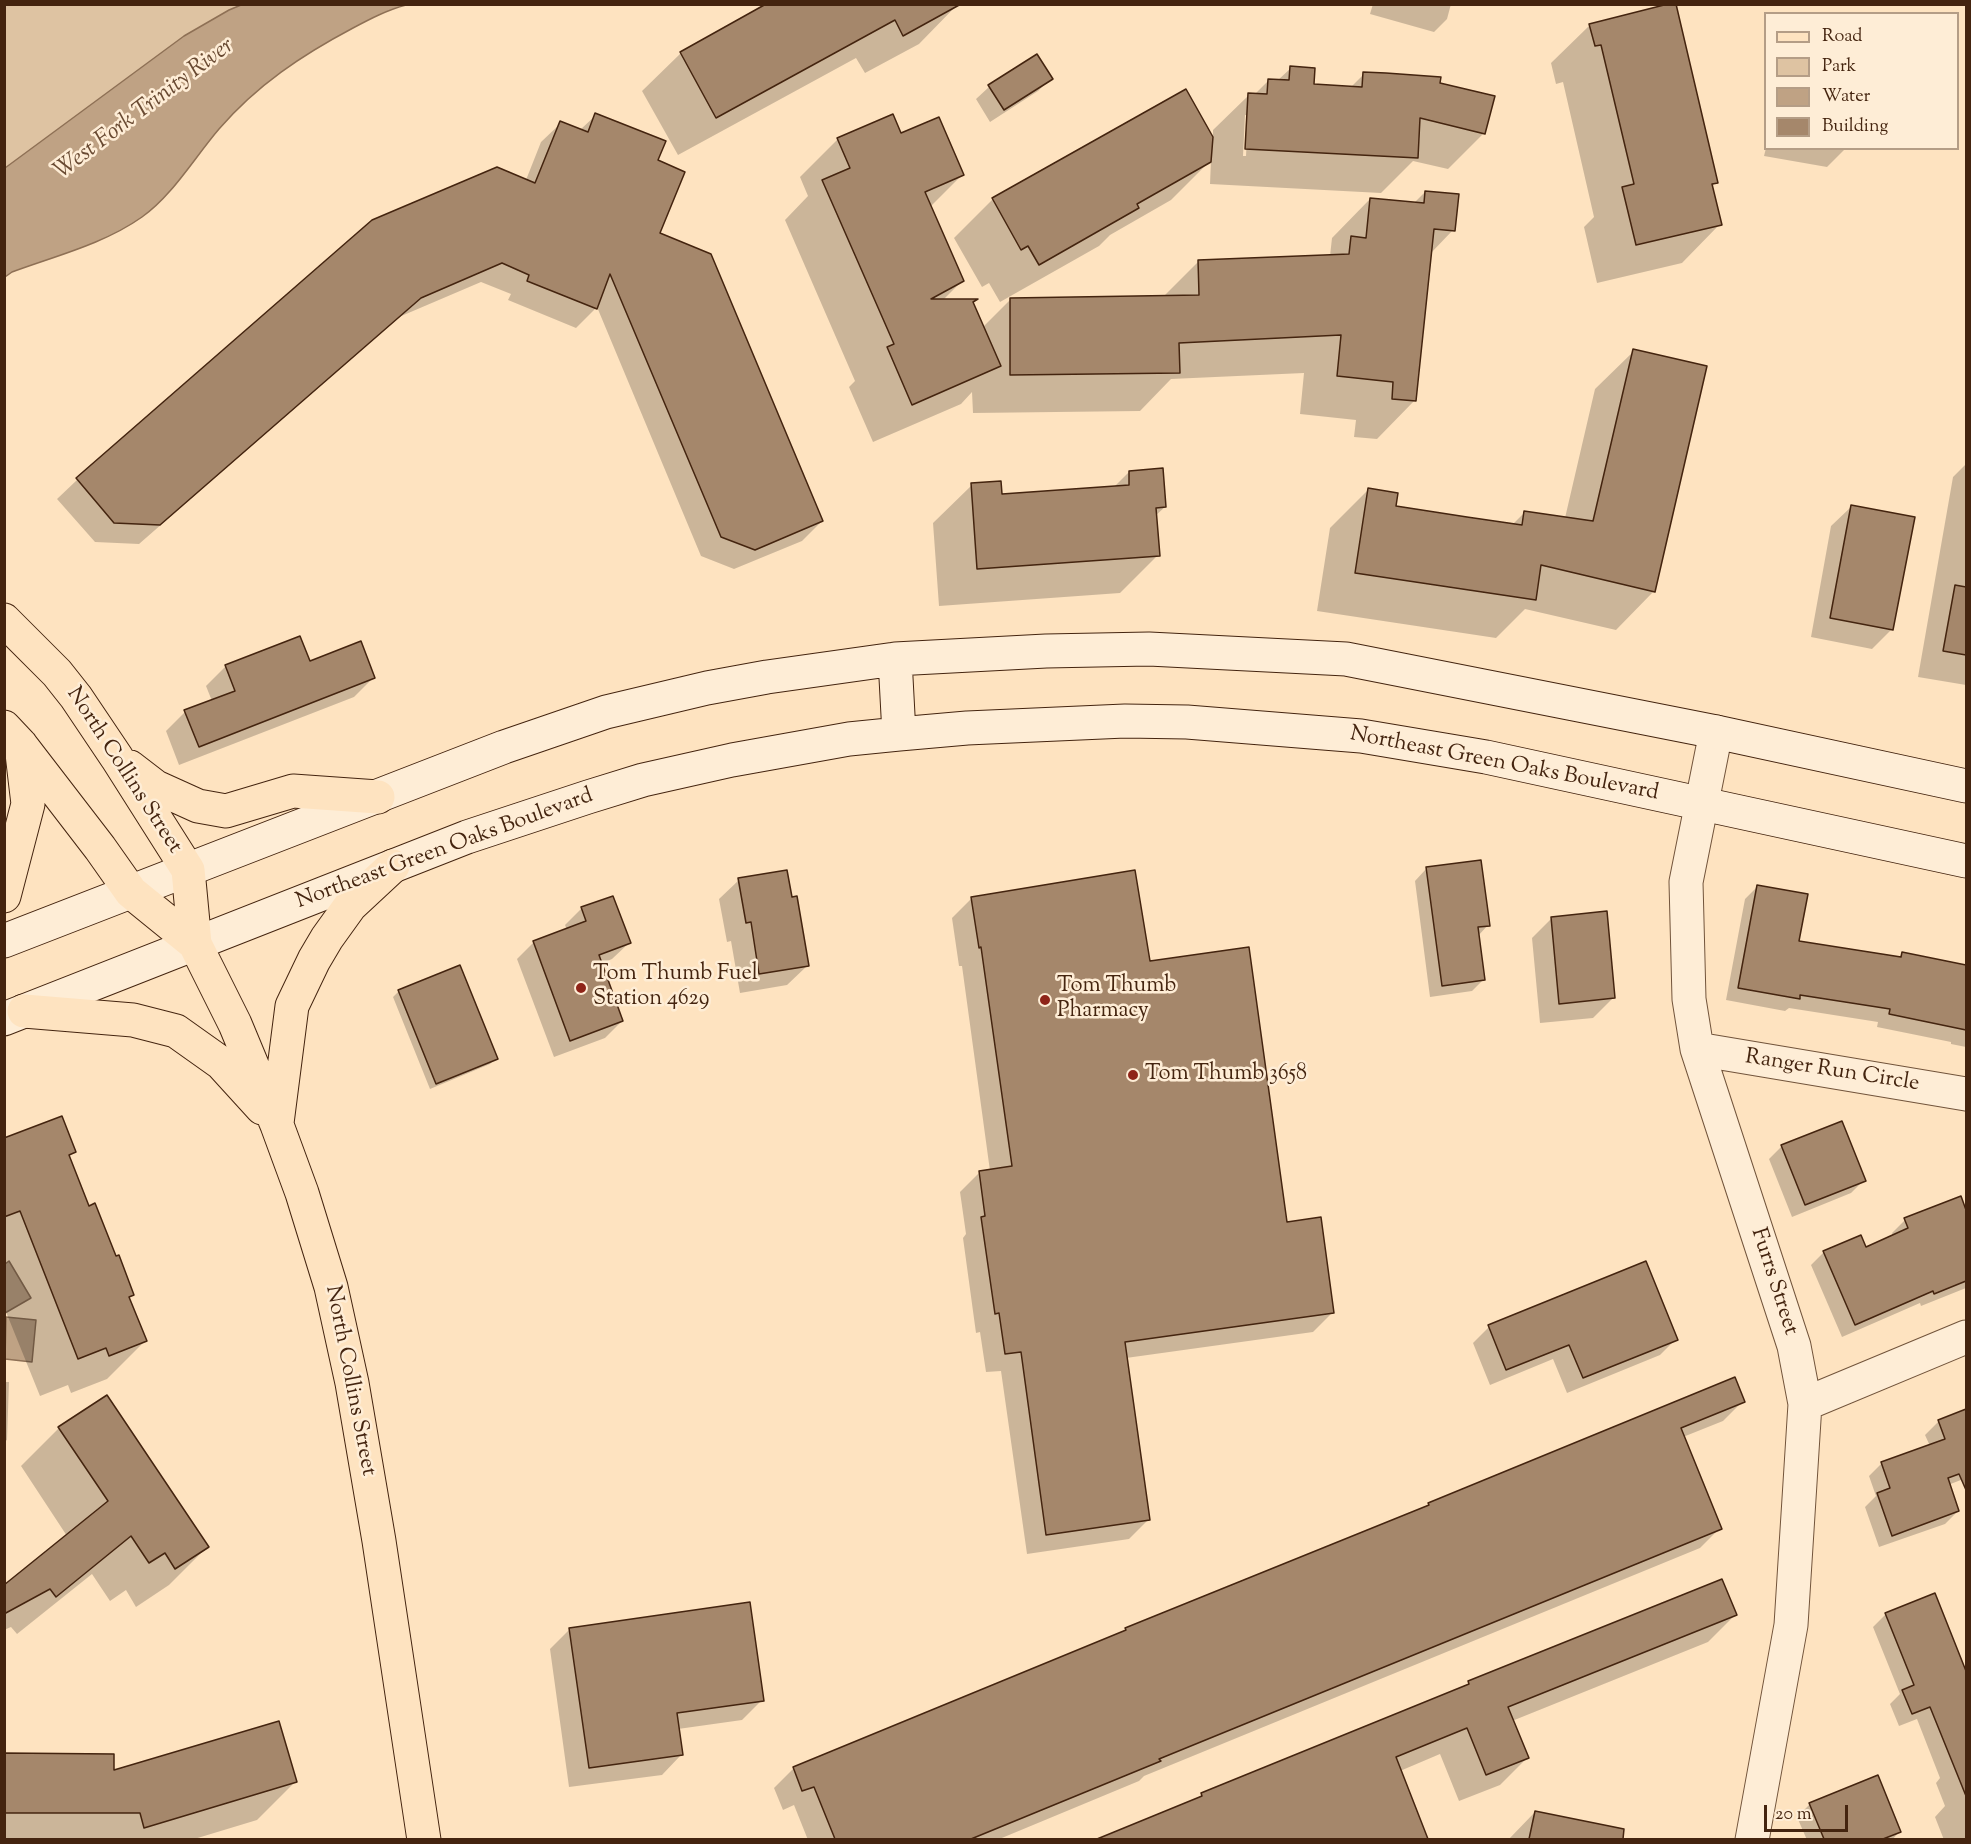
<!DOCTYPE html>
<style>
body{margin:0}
#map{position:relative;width:1971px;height:1844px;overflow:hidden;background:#fee3c0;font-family:"Sorts Mill Goudy",serif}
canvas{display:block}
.frame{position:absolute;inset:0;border:6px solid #44240f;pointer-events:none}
.legend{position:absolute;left:1764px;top:12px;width:195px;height:138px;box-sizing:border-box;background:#feedd6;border:2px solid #b49d86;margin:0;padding:8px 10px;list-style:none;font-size:18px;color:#44240f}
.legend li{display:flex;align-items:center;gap:12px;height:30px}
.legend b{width:30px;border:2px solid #b49d86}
.scale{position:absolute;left:1764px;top:1805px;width:84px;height:27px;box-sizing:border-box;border:3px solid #44240f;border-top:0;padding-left:8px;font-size:18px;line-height:21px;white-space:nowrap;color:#44240f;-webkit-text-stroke:4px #feedd6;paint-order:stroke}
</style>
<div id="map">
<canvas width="1971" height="1844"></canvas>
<div class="frame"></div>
<ul class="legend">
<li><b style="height:8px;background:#fee3c0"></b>Road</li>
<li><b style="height:16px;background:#dec3a2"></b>Park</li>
<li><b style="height:16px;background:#bfa284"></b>Water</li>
<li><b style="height:16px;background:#a5876b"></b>Building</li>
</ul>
<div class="scale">20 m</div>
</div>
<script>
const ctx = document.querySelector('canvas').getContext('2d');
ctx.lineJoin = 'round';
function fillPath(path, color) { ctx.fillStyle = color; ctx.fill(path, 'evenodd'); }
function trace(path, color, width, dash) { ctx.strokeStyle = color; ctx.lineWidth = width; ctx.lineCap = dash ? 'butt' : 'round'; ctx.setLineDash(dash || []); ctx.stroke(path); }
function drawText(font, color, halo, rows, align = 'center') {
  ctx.font = font + ' "Sorts Mill Goudy",serif'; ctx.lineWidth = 5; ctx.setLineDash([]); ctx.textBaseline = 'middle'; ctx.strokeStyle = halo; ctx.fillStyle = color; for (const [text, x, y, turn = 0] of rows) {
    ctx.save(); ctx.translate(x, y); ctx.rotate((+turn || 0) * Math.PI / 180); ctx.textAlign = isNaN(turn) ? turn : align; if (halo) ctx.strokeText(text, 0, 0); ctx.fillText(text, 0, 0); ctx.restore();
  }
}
fillPath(new Path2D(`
 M5,5H241L229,10L184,36L5,168Z`), '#dec3a2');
const water = new Path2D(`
 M241,5H406C387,10 370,19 353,28C302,55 257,85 219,129C195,157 172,196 142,217C104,244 55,256 12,272L5,277V168L184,36L229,10Z
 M9,1261L31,1298L5,1313V1264Z
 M6,1317L36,1320L32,1362L5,1359Z`);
fillPath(water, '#bfa284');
trace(water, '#8e7055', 1.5);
fillPath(new Path2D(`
 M1373,4H1451L1447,19L1434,32L1370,14Z
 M957,5L919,44L865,73L856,58L678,155L642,91L681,53Z
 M1590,25L1716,182L1711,188L1720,224L1682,263L1597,283L1584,227L1594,217L1563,82L1556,84L1551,63Z
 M1291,68L1313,86L1350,88L1364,74L1484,133L1448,169L1413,161L1381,193L1210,184L1211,160L1171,200L1110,235L1099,246L1000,302L989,283L982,287L954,238L993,199L1185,91L1213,139V130L1249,95H1254L1268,81H1277ZM1245,115H1248L1246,156H1243Z
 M1051,78L1038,91L990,122L976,99L989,87Z
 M596,115L656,161L658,234L822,521L802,541L734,569L701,556L597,307L576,328L508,300L511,294L481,282L399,317L139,544L95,542L57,499L77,480L373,221L526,180L541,142L561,123L580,130Z
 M900,135L962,175L930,207L962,281L942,301L972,303L982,328L1010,300L1163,297L1198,262L1330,256L1332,238L1370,199L1414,203L1425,192L1453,230L1430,254L1415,400L1377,439L1354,437L1356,420L1300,414L1304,373L1171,379L1140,411L973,413L972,392L961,404L873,442L849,387L855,381L785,220L808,196L800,177L838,139Z
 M1766,148H1846L1827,167L1764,156Z
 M1634,351L1654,591L1616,630L1525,609L1496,638L1317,611L1330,528L1368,490L1394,507L1512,525L1525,512L1565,518L1595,389Z
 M1966,464V685L1918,677L1953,477Z
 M1129,472L1165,507L1155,516L1158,555L1120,593L939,606L933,523L972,485L1000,496L1113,488Z
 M1851,507L1892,629L1872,649L1811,637L1831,526Z
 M309,663L373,678L354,697L179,765L166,731L185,712L212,701L206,686L226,666Z
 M1426,869L1488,925L1478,936L1484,979L1472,991L1430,997L1415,881Z
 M739,880L807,966L787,985L740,993L731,941L727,942L719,899Z
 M1758,886L1797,942L1898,958L1902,954L1966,967V1047L1951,1044V1042L1877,1027L1878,1022L1789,1008L1785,1011L1726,1000L1745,899Z
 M971,899L1148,963L1333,1312L1313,1332L1126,1358L1149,1519L1129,1539L1027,1554L1001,1371L986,1372L980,1332L976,1333L963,1238L966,1234L960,1192L979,1173L990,1171L962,966H959L952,918Z
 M582,908L629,943L612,959L600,964L622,1021L605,1038L554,1057L517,959L534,942L567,930L565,925Z
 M1552,918L1613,998L1593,1018L1540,1023L1532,938Z
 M399,991L496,1058L490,1064L430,1089L393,997Z
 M4,1133L7,1139L74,1151L69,1157L88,1208L132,1294L128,1298L145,1341L107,1379L71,1393L68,1385L40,1396L4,1307Z
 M1782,1146L1864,1180L1851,1193L1792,1217L1769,1159Z
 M1960,1198L1966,1210V1288L1921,1306L1920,1303L1842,1337L1811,1265L1824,1252L1866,1249L1893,1236L1892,1233L1905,1220Z
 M1489,1327L1676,1339L1660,1355L1567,1393L1553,1359L1490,1385L1473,1343Z
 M4,1382H9L7,1440L4,1442Z
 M1743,1401L1723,1421L1683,1437L1720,1528L1700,1548L1144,1776L1139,1781L997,1840H808L794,1805L783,1810L774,1788L794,1768L1121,1634L1126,1629L1425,1508L1429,1504Z
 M1966,1411V1478L1948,1485L1958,1511L1945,1524L1879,1547L1865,1507L1876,1496L1869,1476L1882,1463L1930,1446L1925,1435L1938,1422Z
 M59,1428L207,1547L169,1585L136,1607L126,1590L110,1601L92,1574L17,1634L11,1627L4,1630V1579L7,1585L67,1536L21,1466Z
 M1934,1595L1966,1673V1840H1944L1935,1817L1945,1806L1936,1783L1940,1778L1917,1719L1899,1726L1890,1704L1900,1694L1873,1627L1886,1614Z
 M1735,1615L1708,1642L1512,1721L1527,1758L1500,1785L1459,1801L1440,1754L1400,1771L1427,1840H1100L1196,1800L1202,1794L1463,1688L1469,1683Z
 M570,1629L762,1700L742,1720L678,1729L681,1755L662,1775L569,1787L550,1649Z
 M4,1755L113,1772L295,1782L257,1820L191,1840H4Z
 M1810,1804L1899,1832L1892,1840H1807L1797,1817Z
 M1535,1812L1618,1830L1616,1840H1508Z`), '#0003');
const building = new Path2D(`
 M766,4H961L903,36L895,20L716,118L680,52Z
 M1668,4H1676L1718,183L1712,184L1722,225L1636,245L1622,187L1634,184L1601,45L1595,46L1589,24Z
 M1037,54L1053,79L1004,110L988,85Z
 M1290,66L1315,68L1314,84L1362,87L1363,72L1386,73L1441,77L1440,83L1495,96L1485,134L1420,118L1418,158L1245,149L1248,93L1267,94L1268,79L1289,80Z
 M1186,89L1213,137L1211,162L1137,204L1139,208L1039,265L1028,246L1021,250L992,198Z
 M595,113L666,141L658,160L685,172L660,233L711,254L823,521L755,550L721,537L610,274L597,309L527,281L529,275L502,263L421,298L160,525L114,523L76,478L372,220L497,167L535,183L560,121L588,132Z
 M893,114L901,133L939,117L964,175L925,192L964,281L931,299H978L973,302L1001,366L912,405L887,347L894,344L822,180L850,168L837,138Z
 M1425,191L1459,194L1455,231L1434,229L1416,401L1392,399L1393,382L1337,376L1341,335L1179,343L1180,373L1010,375V298L1199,295L1198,260L1349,254L1351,236L1366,238L1370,198L1424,203Z
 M1633,349L1707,366L1655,592L1541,565L1536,600L1355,573L1368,488L1398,493L1396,506L1467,517L1522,525L1524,511L1593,521Z
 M1163,468L1166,507L1156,508L1160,556L977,569L971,483L1001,481L1002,494L1129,485V471Z
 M1851,505L1915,517L1893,630L1830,618Z
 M1955,585L1966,587V655L1943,651Z
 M300,636L310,661L361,641L375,678L199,747L184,710L235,691L225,665Z
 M1481,860L1490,926L1478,927L1485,980L1442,986L1426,867Z
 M787,870L792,897L797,896L809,966L759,974L751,922L746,923L738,878Z
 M1135,870L1150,961L1249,947L1287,1222L1321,1217L1334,1313L1125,1342L1150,1520L1046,1535L1021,1352L1005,1354L999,1313L995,1314L981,1217L985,1216L979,1171L1012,1166L981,947L979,948L971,897Z
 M1757,885L1808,894L1799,941L1901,957L1902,952L1966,965V1030L1889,1014L1890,1009L1800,995V999L1738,988Z
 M613,896L631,943L599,955L623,1021L570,1041L533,941L586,921L581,907Z
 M1607,911L1615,998L1559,1004L1551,917Z
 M460,965L498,1059L436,1084L398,990Z
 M62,1116L76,1152L69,1155L89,1206L95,1203L116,1256L119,1255L134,1295L129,1297L147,1341L109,1356L106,1348L78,1359L20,1211L4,1217V1138Z
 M1842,1121L1866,1181L1805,1205L1781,1145Z
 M1961,1196L1966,1210V1281L1934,1294L1933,1291L1855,1325L1823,1251L1861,1235L1866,1247L1908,1228L1904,1218Z
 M1646,1261L1678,1340L1583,1378L1569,1345L1506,1370L1488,1325Z
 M1735,1377L1745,1402L1681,1428L1722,1529L1159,1759L1161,1761L971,1839H835L814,1787L802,1791L793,1767L1126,1630L1125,1628L1429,1505L1428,1503Z
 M107,1395L209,1547L175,1569L165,1553L149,1563L131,1536L56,1597L50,1589L4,1614V1585L108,1501L58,1427Z
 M1966,1409V1490L1959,1474L1948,1478L1959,1511L1892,1536L1877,1493L1890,1488L1881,1462L1945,1439L1938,1420Z
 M1722,1579L1737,1615L1508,1707L1529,1758L1486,1775L1467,1728L1396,1757L1428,1839H1097L1202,1796L1201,1793L1469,1684L1468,1681Z
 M1935,1593L1966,1671V1796L1930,1707L1912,1714L1902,1690L1914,1685L1885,1613Z
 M750,1602L764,1701L677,1713L683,1755L589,1768L569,1628Z
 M279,1721L297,1782L144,1828L140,1813H4V1753L114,1754V1770Z
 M1878,1775L1901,1832L1883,1839H1824L1809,1803Z
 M1535,1811L1624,1829L1623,1839H1529Z`);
fillPath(building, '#a5876b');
trace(building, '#44240f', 1.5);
const minor = new Path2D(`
 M1716,732L1686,882L1689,999L1697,1049L1794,1346L1805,1404L1791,1625L1752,1840
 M1697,1049L1966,1094
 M1805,1404L1966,1337`);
const secondary = new Path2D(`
 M895,659L899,734
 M4,941L504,747L606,712L707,688L767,677L895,659L1046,651L1149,649L1346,659L1716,732L1966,786
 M4,1019L467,837L588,797L643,780L732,760L849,739L899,734L967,728L1125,721L1187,722L1361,736L1486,757L1966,861`);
const primary = new Path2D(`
 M4,620L57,673L76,697L117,758L188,870L195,944L235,1024L277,1125L302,1193L331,1287L352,1383L379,1541L424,1840
 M4,727L20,744L100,848L131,892L195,944
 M130,767L156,787L198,806L226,811L293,791L378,797
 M4,896L28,804L21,745
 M24,1011L133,1020L176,1031L221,1063L262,1108
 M277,1123L292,1006L314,960L327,938L350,906L393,866`);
trace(minor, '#72543b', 35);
trace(secondary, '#44240f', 35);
trace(primary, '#44240f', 35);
trace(minor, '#feedd6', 33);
trace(secondary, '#feedd6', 33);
trace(primary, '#fee3c0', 33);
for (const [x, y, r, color] of [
 [581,988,6,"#8f2418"],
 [1045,1000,6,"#8f2418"],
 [1133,1075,6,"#8f2418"]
]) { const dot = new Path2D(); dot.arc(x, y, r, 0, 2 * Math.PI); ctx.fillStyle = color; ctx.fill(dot); trace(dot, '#feedd6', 2); }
drawText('22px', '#44240f', '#feedd6', [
 ["Northeast Green Oaks Boulevard",1504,765,11],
 ["North Collins Street",123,771,57],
 ["Northeast Green Oaks Boulevard",445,850,-20],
 ["Ranger Run Circle",1832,1072,9],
 ["Furrs Street",1773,1282,72],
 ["North Collins Street",349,1381,79]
]);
drawText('22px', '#44240f', '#feedd6', [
 ["Tom Thumb Fuel",593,975],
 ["Station 4629",593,1000],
 ["Tom Thumb",1057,987],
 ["Pharmacy",1057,1012],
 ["Tom Thumb 3658",1145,1075]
], 'left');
drawText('italic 24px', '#694a32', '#feedd6', [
 ["West Fork Trinity River",145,110,-37]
]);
</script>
